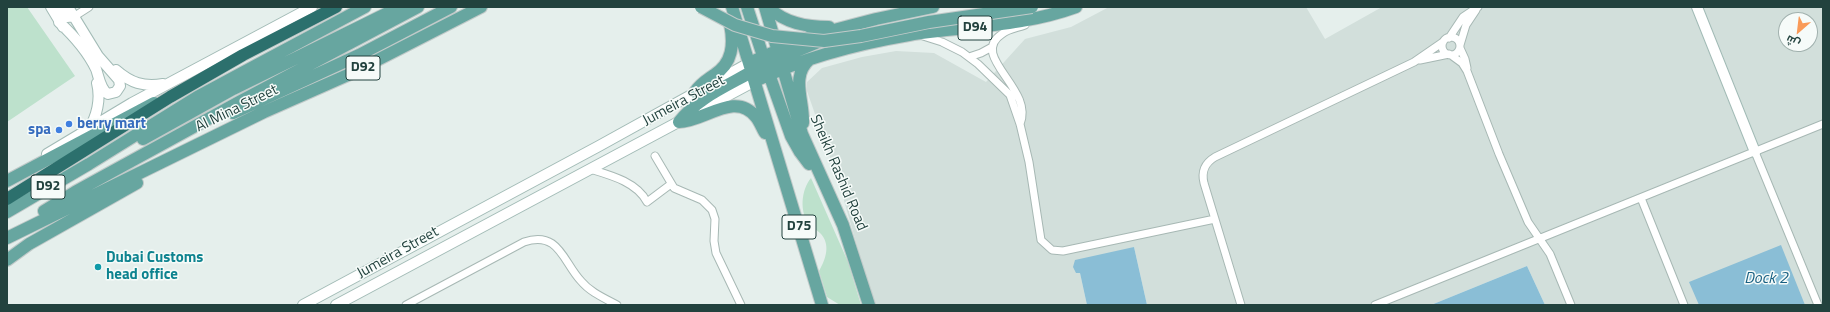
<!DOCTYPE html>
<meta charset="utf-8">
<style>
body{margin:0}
#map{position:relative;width:1830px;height:312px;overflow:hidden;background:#e5efec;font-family:"Titillium Web",Cairo,sans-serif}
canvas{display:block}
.frame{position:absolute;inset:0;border:8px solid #22423e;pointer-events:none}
.north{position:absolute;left:1778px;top:12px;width:40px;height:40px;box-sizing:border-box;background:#f6fbf9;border:1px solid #a1b1ae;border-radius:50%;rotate:208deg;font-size:11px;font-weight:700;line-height:16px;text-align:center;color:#22423e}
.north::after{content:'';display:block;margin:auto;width:14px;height:18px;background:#f99a58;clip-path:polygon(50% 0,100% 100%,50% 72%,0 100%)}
</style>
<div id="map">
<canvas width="1830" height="312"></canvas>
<div class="frame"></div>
<div class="north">ش</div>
</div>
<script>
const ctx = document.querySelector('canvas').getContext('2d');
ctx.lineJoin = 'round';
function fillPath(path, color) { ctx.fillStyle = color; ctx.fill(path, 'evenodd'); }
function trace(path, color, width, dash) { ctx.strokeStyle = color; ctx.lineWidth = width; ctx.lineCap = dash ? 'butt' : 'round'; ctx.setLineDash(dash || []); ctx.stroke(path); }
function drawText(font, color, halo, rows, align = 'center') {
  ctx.font = font + ' "Titillium Web",sans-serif'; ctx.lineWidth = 3; ctx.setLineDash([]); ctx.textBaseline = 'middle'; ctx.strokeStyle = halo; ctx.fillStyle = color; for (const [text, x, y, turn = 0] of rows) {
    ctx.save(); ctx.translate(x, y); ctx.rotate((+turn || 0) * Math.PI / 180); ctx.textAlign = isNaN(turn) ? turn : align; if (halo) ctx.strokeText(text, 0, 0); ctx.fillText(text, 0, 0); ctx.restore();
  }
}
fillPath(new Path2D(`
 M1109,7H1306L1325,39L1382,7H1823V305H1545L1527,266L1431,305H1147L1134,247L1080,273L1087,305H874L839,183L807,91V82L822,68L862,57L896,51L934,53L986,82L1025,39L1071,27ZM1786,20H1810V44H1786Z`), '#d2dfdb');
fillPath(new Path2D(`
 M7,7H27L75,76L7,122Z
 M811,178L848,262L861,305H840L827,297L819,271C826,259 831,244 820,233C817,230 813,228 810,225C799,213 801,190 811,178Z`), '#bde1cc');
fillPath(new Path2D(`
 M1781,245L1805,305H1699L1689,282Z
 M1134,247L1147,305H1087L1080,273H1076L1073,267L1075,260Z
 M1527,266L1545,305H1431Z`), '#8abed6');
const street = new Path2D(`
 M75,16L89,7
 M923,36L942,42L962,52L978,64L1010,95L1020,124L1029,162L1041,240L1052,250L1063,251L1215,219
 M1442 46a9 9 0 1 1 18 0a9 9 0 1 1-18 0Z
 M1449,38L1463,17L1478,7
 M1460,45L1466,25L1476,10
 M1460,48L1465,59L1467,68
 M1451,55L1462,63L1467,71L1499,154L1528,222L1550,254L1571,305
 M969,57L981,53L992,47
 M1420,60L1449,54
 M1020,124C1035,89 968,56 1002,34C1008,29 1017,28 1025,25
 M1755,152L1818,305
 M655,156L674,188L702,200L712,210L715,219L714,241L716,253L741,305
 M590,169C610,175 637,182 647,202L671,184
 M1641,198L1684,305
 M406,305L524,242C559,230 563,262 581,281C590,292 604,298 617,305
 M1241,305L1204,183C1201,171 1205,163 1215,157L1414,62L1443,42
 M1375,305L1823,124`);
const secondary = new Path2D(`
 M51,7L63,27
 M59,7L67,17L75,16
 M1697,7L1755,152
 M59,22C74,36 87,50 96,69C99,77 100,89 108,94L116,92L120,86L119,80L98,56L68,7
 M116,70C131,83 143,87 163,84
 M88,130C97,117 101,99 97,83
 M47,154L132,103L312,7
 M303,305L599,146L749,63
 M336,305L755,81`);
const primary = new Path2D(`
 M732,7L822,305
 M747,7L763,56L769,62
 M765,7L802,134L843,225L869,305
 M768,7C785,23 806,27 829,27
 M749,63L811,36L876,19L933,7
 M749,63L761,66L769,74L791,136L800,152L809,164
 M759,74L775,60L823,40
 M755,81C803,58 856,44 909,35C965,26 1021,27 1076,7
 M695,92C700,84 707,80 714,75C733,63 734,44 730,24
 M233,113L359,55L451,7
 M679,122C699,96 730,85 758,68
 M679,122C704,122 735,90 756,117C760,122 762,128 765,133
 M803,123C804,100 790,76 810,59
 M143,139L233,89L400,7
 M7,181L154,103
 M44,211L75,192L239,102L418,7
 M7,212L89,164L197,97L365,7
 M7,238L264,112L350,74L481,7
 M7,260L29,244L137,183`);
const highway = new Path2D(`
 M7,199L170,97L243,55L336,7`);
trace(street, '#a7b8b4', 9);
trace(secondary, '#a2bbb6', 12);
trace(primary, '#c1cac9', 14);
trace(highway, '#c1cac9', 14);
trace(street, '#fff', 7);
trace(secondary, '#fff', 10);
trace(primary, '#67a6a0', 12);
trace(highway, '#2c706d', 12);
const primaryBridge = new Path2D(`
 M701,7L735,25L772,36L824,41L861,36L929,22L1032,7`);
trace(primaryBridge, '#c1cac9', 14, []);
trace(primaryBridge, '#67a6a0', 12);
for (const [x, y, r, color] of [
 [69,124,4,"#3f7fe0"],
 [59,130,4,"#3f7fe0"],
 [98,267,4,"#0f9aa8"]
]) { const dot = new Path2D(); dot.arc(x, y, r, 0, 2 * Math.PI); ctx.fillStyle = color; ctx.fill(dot); trace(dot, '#f6fbf9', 1.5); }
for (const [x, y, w] of [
 [975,28,34],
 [363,68,34],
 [48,187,34],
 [799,227,34]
]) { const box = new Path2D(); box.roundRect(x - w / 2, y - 12, w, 24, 3); ctx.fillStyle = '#f6fbf9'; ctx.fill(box); trace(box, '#22423e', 1); }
drawText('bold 14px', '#22423e', null, [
 ["D94",975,28],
 ["D92",363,68],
 ["D92",48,187],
 ["D75",799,227]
]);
drawText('15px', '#22423e', '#f6fbf9', [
 ["Jumeira Street",684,101,-28],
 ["Al Mina Street",237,109,-26],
 ["Sheikh Rashid Road",838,173,67],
 ["Jumeira Street",398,253,-29]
]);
drawText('bold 15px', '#366cbe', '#f6fbf9', [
 ["berry mart",77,124],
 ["spa",51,130,"right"]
], 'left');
drawText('bold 15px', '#0d838f', '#f6fbf9', [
 ["Dubai Customs",106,258],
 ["head office",106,275]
], 'left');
drawText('italic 16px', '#185f82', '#f6fbf9', [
 ["Dock 2",1766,279]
]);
</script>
